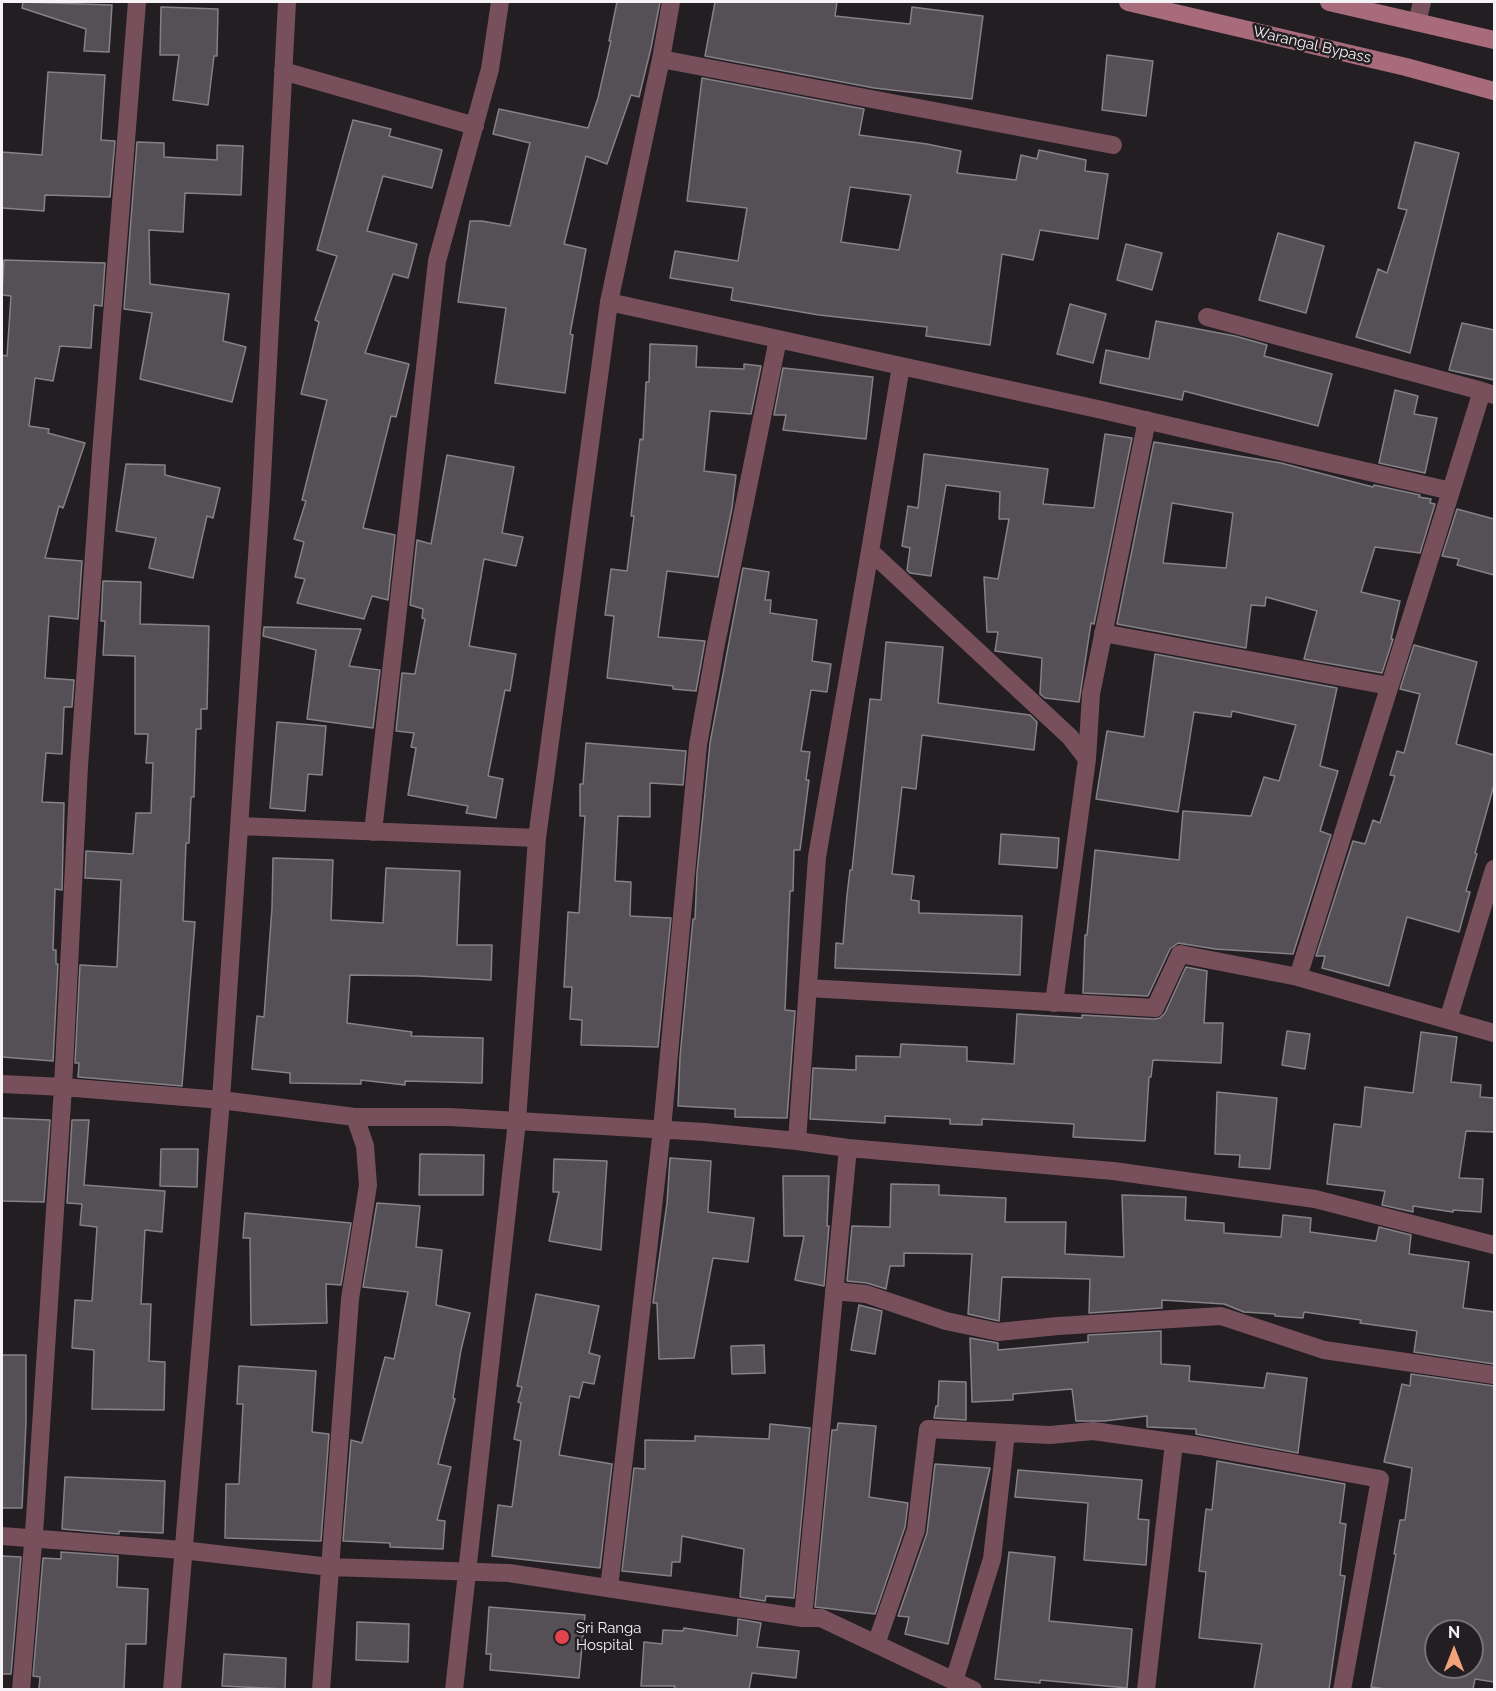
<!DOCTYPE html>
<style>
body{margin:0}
#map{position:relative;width:1496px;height:1691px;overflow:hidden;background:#221e22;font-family:Raleway,sans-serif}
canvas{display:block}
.frame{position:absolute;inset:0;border:3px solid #f5f3f6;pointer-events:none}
.north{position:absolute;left:1424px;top:1619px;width:60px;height:60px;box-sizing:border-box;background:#221e22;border:2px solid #767377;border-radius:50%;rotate:0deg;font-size:16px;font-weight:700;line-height:24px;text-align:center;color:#f5f3f6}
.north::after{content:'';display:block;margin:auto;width:21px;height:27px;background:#f1a27b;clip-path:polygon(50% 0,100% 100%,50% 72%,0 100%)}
</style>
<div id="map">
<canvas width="1496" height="1691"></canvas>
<div class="frame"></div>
<div class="north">N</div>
</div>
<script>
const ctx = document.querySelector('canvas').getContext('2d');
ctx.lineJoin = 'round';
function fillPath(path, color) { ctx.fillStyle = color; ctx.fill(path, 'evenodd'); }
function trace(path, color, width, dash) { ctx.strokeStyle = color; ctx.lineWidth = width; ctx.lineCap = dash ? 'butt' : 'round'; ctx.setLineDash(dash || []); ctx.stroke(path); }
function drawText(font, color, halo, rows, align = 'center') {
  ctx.font = font + ' Raleway,sans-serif'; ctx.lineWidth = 5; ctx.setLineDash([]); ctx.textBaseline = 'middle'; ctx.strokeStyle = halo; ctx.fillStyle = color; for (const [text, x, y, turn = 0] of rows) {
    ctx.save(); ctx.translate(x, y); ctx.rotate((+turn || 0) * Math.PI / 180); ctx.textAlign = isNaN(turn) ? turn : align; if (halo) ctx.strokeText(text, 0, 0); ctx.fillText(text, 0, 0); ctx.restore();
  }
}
const building = new Path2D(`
 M23,2L112,5L109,52L84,51L86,29L22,8Z
 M617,2H660L651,48L639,97L631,95L607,164L586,156L564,244L586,249L570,334L573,335L565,393L495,383L506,308L458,302L470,221H482L510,226L530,143L493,134L499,109L588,128L598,98L611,41H609Z
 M715,2H837L835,16L910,24L912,7L983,16L972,99L874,88L705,56Z
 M161,7L218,9L217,56H214L208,105L173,100L179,55H160Z
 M1107,55L1153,61L1146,116L1102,110Z
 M48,72L105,75L101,140L115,141L110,197L45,195L44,211L2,208V152L42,155Z
 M702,78L864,109L859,135L927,144L961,151L957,173L1016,180L1021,155L1037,159L1039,150L1086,160L1085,171L1108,174L1098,239L1040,230L1033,260L1002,254L990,345L926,336L927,327L819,315L731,300L733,288L670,278L675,251L738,261L747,208L687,201ZM850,187L911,195L899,250L841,242Z
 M353,120L391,129L389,136L442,150L432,188L383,176L367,231L417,244L408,278L393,274L365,353L409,364L396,417L391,416L363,528L395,535L388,600L372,596L364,619L297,603L305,579L295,577L304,542L294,539L306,501L302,500L327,400L301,394L319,322L315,320L337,256L317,250Z
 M137,142L164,143V157L217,160V145L243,146L241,195L185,193L183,232L149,230L150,284L229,294L223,341L246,347L232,402L140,379L152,313L124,309Z
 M1415,142L1459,153L1410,353L1356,337L1378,269L1387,273L1407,210L1398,208Z
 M1278,233L1324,246L1306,313L1259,300Z
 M1126,244L1162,253L1152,290L1117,280Z
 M4,260L105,263L102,306L94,305L91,348L60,346L53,381L35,378L29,426L49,429L48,433L85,443L63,508L59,506L45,558L82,561L78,619L49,616L45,678L74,680L72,707H64L62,754L46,753L42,802L64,803L62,890L55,889L53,950H56V964H58L53,1061L2,1057V355L7,356L11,296L2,295Z
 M1070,304L1106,314L1093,363L1057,354Z
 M1156,321L1235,336L1267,345L1264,356L1332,374L1318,426L1184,391L1182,400L1100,383L1106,350L1149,359Z
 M1462,323L1494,330V380L1449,370Z
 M650,344L697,346L696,367L744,369V364L761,366L751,414L710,411L704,471L736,475L732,508L718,577L667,571L658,637L705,641L696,691L673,689V686L607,678L614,616L605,615L611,569L627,571L634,516H631L640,439L643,440L646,382H649Z
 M783,368L873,377L866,439L783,430L786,415H774Z
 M1395,390L1418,396L1414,414L1437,418L1425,473L1379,463Z
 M1105,434L1132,438L1094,624L1091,623L1079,702L1045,698L1040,694L1042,658L995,651L998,632H987L984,577L998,579L1009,519H999L1000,492L946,485L931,576L910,573L907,570L910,548L902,546L908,506L918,508L924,454L1048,469L1043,504L1094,508Z
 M1154,442L1281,463L1373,487L1374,485L1420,495L1419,497L1431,499L1430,503L1435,504L1420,553L1375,547L1361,592L1400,601L1391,639H1393L1382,673L1304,659L1317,611L1266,597L1265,606L1251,605L1246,648L1117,624ZM1172,503L1233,513L1226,568L1163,563Z
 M447,455L514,467L502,533L523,537L516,566L484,559L469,646L516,654L510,691L505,690L488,776L503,779L496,818L466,813L468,806L408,795L416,748L411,747L414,733L396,731L402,673L415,674L425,619L422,618L423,609L410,605L417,540L431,544Z
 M126,464L165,465V475L220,488L213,518L207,516L193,578L149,568L156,538L116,531Z
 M1457,509L1494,519V575L1457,565L1459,559L1442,556Z
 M743,568L769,572L765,600H771L770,613L817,620L812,661L831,664L827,692L811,690L801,751L810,752L806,780H809L800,850H794L793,891H790L785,1010L795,1011L787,1118L735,1117V1109L678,1106L680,1057L693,919H695L697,873L710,743Z
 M103,581L141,582L140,624L209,626L207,709H201V729H196L194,797H191L189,843H186L183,921L195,922L182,1086L78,1077L79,1063H75L80,965L117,967L121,880L85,878L86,851L133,854L136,813H151L153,763H146L148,734H135V656L103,655L105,621H101Z
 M264,627L361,629L349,666L380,670L373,728L307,719L316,650L263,636Z
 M886,642L943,647L938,703L1030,715L1037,722L1034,750L922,735L916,789L902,787L892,874L914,876L911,900L919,901V913L1022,916L1020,975L835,968L836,943L843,944L847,895L850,870H852L870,699L881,700Z
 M1414,645L1477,662L1456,744L1494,755V785L1475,853L1477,854L1466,891L1470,892L1459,932L1407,917L1389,986L1322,968L1325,956H1316L1353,841L1365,844L1373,820L1380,823L1395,776L1390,775L1397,751L1404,753L1420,694L1400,689Z
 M1155,654L1337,688L1320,766L1338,771L1320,831L1331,835L1293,954L1215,949L1178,943L1170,949L1148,996L1083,993L1085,935H1087L1095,850L1179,860L1183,811L1251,816L1264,777L1279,781L1296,725L1232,711L1231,717L1194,712L1178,812L1096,799L1107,731L1144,737Z
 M277,722L326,726L322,775L308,774L305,811L270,808Z
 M586,743L686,751L683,785L650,783V817L618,816L615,881L631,882L630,916L671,918L658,1047L581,1045L582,1020L570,1019L572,987H564L568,912L579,913L585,816H580V784H583Z
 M1001,834L1059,838L1057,868L999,864Z
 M273,858L333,860L331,920L383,923L386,868L460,871L457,945H492L491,980L418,976L350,975L347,1023L412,1032L411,1036L483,1038L482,1083L405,1081V1085L361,1080V1084L290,1083V1073L252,1069L257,1016L264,1017L272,908Z
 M1186,967L1207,971L1204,1023H1223L1221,1063L1153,1060L1151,1077H1149L1145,1141L1073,1137L1074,1124L982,1119V1125L950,1124V1119L885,1116V1123L810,1119L813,1068L856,1070V1056L900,1057L901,1044L967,1047V1061L1014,1064L1017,1014L1082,1018V1015L1154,1019L1160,1018L1165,1013Z
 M1287,1031L1310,1034L1305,1069L1282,1065Z
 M1421,1032L1457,1037L1451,1082L1481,1085L1480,1097L1494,1098V1132L1466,1131L1459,1178L1483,1179L1481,1212L1453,1210V1212L1413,1206V1212L1382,1205L1385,1191L1327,1184L1334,1124L1361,1127L1365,1087L1413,1093Z
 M1217,1092L1277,1098L1270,1169L1239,1167L1240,1155L1215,1154Z
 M2,1118L50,1120L44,1202L2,1201Z
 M72,1120H89L84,1185L165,1191L162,1232L145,1230L141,1304H151L149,1361L165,1362L164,1410L92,1409L94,1350L72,1348L75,1300L92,1301L97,1227L80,1225L82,1204L67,1203Z
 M161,1149H198L197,1187L160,1186Z
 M420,1154L484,1155L483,1195H419Z
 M670,1158L711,1161L708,1212L754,1218L748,1262L713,1258L694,1358L659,1359L657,1303H653L667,1203Z
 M554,1159L607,1161L601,1250L549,1241L559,1192H553Z
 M783,1176H829L827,1226H829L824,1286L795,1280L804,1236H784Z
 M891,1184L939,1185V1195L1006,1198L1005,1222H1066L1065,1254L1124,1257L1122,1195L1186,1197L1185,1220L1224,1223V1233L1281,1237L1283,1215L1311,1218L1310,1232L1376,1241L1379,1227L1411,1235L1409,1254L1469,1262L1463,1308L1494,1312V1364L1414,1352L1417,1331L1360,1323L1361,1320L1304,1312L1303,1318L1275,1316V1314L1244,1312L1224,1304L1162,1300V1308L1089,1313L1090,1279L1002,1277L999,1321L968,1314L972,1254L904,1253V1266H890L886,1289L867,1283L847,1281L852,1226L890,1227Z
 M377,1203L420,1206L416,1247L442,1250L436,1305L470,1313L461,1350L453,1398L455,1399L438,1464L451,1467L437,1520L445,1521L443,1549L390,1547V1543L343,1541L351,1440L362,1443L385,1357L394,1359L408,1292L363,1287Z
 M245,1213L351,1223L341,1285L326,1284L327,1323L251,1325L250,1238H243Z
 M536,1294L599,1306L589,1353L600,1356L594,1384L583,1382L579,1398L570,1396L559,1455L612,1464L600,1568L492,1556L498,1505L512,1507L521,1441L514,1439L521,1403L518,1402L522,1387L517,1386Z
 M859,1305L882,1311L875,1354L851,1350Z
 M1161,1331V1364L1190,1366L1189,1381L1264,1388L1267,1373L1307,1378L1298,1453L1196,1434V1429L1147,1427V1416L1104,1421H1076L1072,1389L1013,1394V1400L972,1402L970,1338L998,1343V1350L1088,1342V1335Z
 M764,1345L765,1373L732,1374L731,1346Z
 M2,1355H26V1423L22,1508H2Z
 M239,1366L316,1371L312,1432L329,1434L321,1541L225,1538L226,1484H239L243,1404H237Z
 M1411,1374L1494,1386V1682L1475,1679L1473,1689H1385L1371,1687L1396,1554H1394L1400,1520H1405L1412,1468L1384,1462L1402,1384L1410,1386ZM1436,1631H1472V1667H1436Z
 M939,1381L966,1382V1420L934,1418L936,1406H938Z
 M838,1423L876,1426L869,1497L908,1503L905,1527L875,1614L815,1607L832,1430H837Z
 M770,1424L810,1428L794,1598L766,1596L765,1601L740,1597L744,1549L682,1536L680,1562H672L671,1576L622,1571L634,1468L645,1469V1440L695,1441V1436L769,1439Z
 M1217,1461L1345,1484L1340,1523L1346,1524L1340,1575L1345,1576L1329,1689H1254L1262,1644L1199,1638L1206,1572L1199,1571L1206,1509L1212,1510Z
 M935,1464L990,1468L948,1644L905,1634L909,1617L898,1616L927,1533Z
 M1018,1470L1142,1480L1138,1519L1149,1520L1146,1565L1084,1560L1088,1503L1015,1497Z
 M65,1477L165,1481L163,1533L119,1531V1534L62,1529Z
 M61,1552L118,1556L117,1587L148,1589L146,1644H126L124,1689H39L40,1677L33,1676L43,1558L61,1559Z
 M1009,1552L1055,1557L1049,1621L1132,1629L1127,1688L1040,1680V1683L995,1679Z
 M2,1556L21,1557L11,1674H2Z
 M489,1607L585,1615L579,1678L490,1670L491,1654H486Z
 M738,1619L761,1623L757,1647L799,1651L796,1678L752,1673L749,1689H674L675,1686H641L644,1642L662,1644L663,1630L683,1631L684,1628L737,1636Z
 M357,1622L409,1624L408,1662L356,1660Z
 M224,1654L286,1658L285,1689L222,1686Z`);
fillPath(building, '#555055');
trace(building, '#868186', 1.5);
trace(new Path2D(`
 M1417,22L1422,2
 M661,59L1113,145
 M283,71L475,126
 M609,302L661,59L671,2
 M1207,317L1482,391
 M901,366L870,551L1070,737L1087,759L1054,1003
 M1103,633L1389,686
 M1087,759L1091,694L1147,420
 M239,826L537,838L517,1121L454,1690
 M373,832L437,261L490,69L500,2
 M537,838L609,302L1102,410L1451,491L1482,391L1494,395
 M1298,977L1451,491
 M808,988L1155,1008L1180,954L1298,977L1494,1033
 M1448,1020L1494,869
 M2,1084L63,1087L221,1100L355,1117H450L704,1132L797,1141L848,1148L1113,1171L1315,1199L1494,1245
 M797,1141L817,857L870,551
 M834,1291L866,1294L946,1321L998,1332L1058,1326L1221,1316L1324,1350L1494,1375
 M2,1536L182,1550L330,1567L509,1573L803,1618H821L973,1690
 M609,1588L662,1129L698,745L715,649L778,339
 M803,1618L848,1148
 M876,1644L916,1530L928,1429L1050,1435L1093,1431L1200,1446L1380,1479L1342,1690
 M954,1681L992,1559L1006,1433
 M21,1690L35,1519L63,1087L79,766L101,455L137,2
 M172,1690L221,1100L261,496L287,2
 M321,1690L350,1299L368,1185L365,1146L355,1117
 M1146,1690L1174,1443`), '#77505b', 18);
trace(new Path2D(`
 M1128,2L1406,67L1494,91
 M1329,2L1494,40`), '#a86b7c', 18);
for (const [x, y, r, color] of [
 [562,1637,8,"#e0444e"]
]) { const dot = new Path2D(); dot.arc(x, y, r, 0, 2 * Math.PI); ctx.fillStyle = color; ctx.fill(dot); trace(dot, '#221e22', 2); }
drawText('15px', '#f5f3f6', '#221e22', [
 ["Warangal Bypass",1312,45,13]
]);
drawText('15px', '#f5f3f6', '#221e22', [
 ["Sri Ranga",576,1628],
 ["Hospital",576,1645]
], 'left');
</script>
